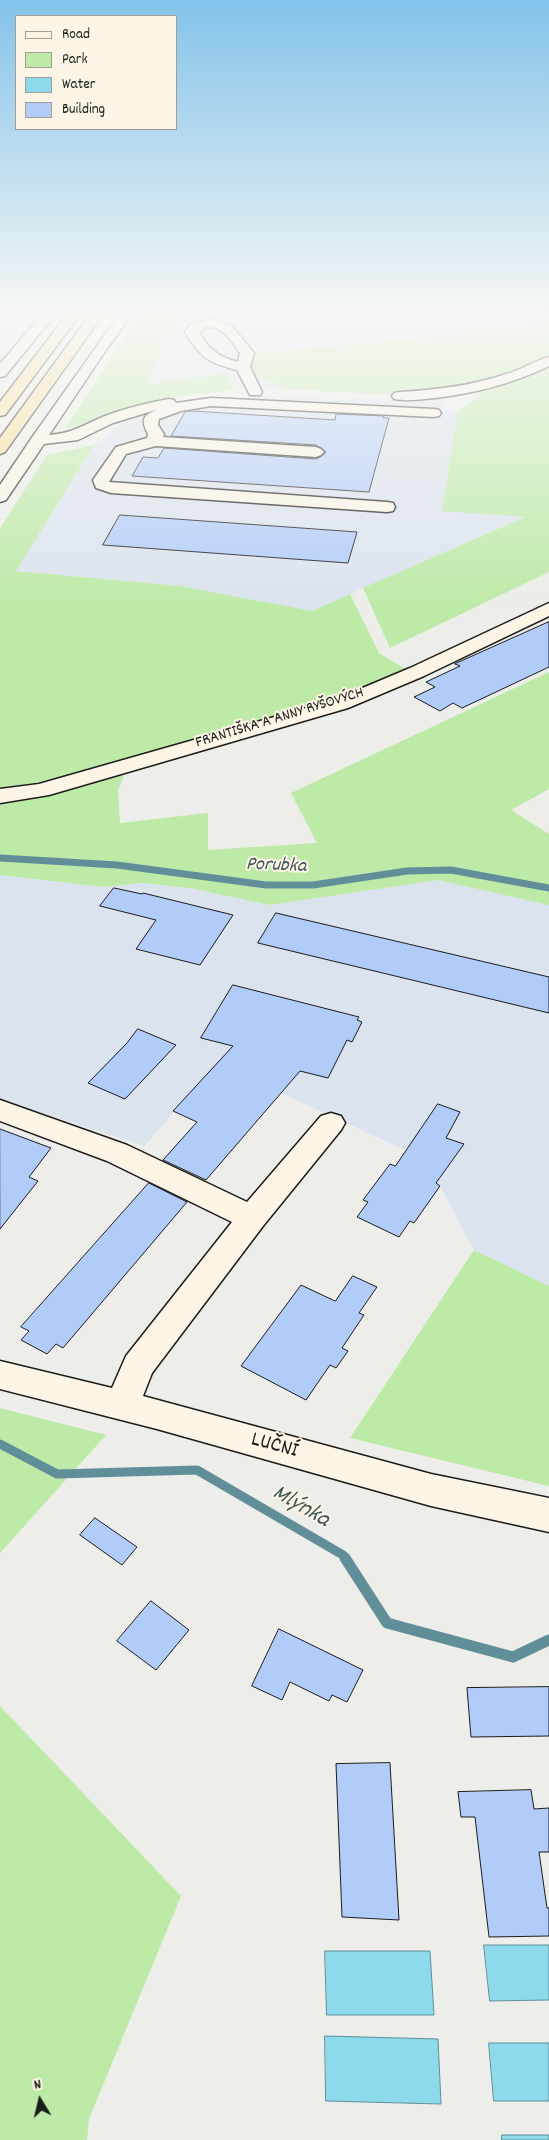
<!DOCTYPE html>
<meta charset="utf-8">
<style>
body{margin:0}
#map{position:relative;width:549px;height:2140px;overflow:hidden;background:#edede9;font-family:Dekko,sans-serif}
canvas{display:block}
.legend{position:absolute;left:15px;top:15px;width:162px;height:115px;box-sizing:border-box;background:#fcf5e5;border:1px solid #a29e95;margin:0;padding:6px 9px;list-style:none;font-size:15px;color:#1c1c1c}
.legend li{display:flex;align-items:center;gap:10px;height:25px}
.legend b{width:25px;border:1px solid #a29e95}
.north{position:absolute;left:15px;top:2075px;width:50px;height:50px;-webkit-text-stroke:4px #fcf5e5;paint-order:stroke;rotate:351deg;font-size:14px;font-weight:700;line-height:20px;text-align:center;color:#1c1c1c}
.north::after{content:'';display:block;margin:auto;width:18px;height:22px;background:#1c1c1c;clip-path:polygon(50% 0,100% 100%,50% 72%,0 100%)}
</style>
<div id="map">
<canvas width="549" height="2140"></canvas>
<ul class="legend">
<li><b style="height:6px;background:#fcf5e5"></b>Road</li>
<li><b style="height:14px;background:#bdeaa7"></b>Park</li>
<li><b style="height:14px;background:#8ddaed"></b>Water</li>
<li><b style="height:14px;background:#b2ccfa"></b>Building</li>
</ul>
<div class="north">N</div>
</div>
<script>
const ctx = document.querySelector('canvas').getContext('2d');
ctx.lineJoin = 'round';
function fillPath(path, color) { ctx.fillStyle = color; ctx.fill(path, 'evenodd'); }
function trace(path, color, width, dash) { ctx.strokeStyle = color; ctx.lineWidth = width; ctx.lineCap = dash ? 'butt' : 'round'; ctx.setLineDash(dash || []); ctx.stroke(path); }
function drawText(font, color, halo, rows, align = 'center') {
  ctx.font = font + ' Dekko,sans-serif'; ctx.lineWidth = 4; ctx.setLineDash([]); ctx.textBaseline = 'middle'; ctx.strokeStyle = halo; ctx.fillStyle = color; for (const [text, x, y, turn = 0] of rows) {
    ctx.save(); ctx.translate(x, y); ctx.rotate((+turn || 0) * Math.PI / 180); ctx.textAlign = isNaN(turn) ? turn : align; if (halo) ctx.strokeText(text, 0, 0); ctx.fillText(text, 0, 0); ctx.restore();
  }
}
fillPath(new Path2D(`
 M0,312H61L0,389Z
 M179,312H549V326L258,375L285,389H237L232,385L147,384L173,316Z
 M270,396L370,400L444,399L445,410L462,411L526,516L312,611L181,586L15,571L94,445L132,416L173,405L227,398Z
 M0,875L103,887L142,883L190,888L270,905L438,880L549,905V1286L474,1250L440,1186L436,1183L446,1169L281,1093L216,1065L144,1146L0,1099Z`), '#dbe3ee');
fillPath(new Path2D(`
 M142,312H179L173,316L147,384L228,373L232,385L237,389L159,399L119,412L85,428H65Z
 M549,326V355L517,370L485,382L421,393L383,394L285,389L258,375L252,366L250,354Z
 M549,367V572L390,648L363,588L525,517L442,511L458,411L485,391Z
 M94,445L16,571L181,586L312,611L350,594L379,653L407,670L327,704L102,767L41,782L0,788V528L47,455Z
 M549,672V789L511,810L549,834V905L438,880L270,905L190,888L142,883L103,887L0,875V802L31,798L125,773L118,790L120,823L208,813V850L317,843L291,793Z
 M474,1250L549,1286V1486L350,1438Z
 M0,1408L106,1435L0,1553Z
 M0,1706L181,1896L89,2119L87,2140H0Z`), '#bdeaa7');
const water = new Path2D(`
 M484,1945H549V2000L490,2001Z
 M325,1951H430L434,2015H327Z
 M325,2036L438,2039L441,2104L326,2101Z
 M489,2043H549V2101H494Z
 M502,2135H549V2140H502Z`);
fillPath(water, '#8ddaed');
trace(water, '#608e99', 1);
trace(new Path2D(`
 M0,858L117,865L266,885H313L407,871L451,870L549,888`), '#608e99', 7);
trace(new Path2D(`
 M0,1444L57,1474L197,1470L343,1555L346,1559`), '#608e99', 9);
trace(new Path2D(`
 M345,1558L387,1623L513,1657L549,1640`), '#608e99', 11);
const building = new Path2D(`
 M193,411L335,420L336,414L384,416L383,418H389L369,492L132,476L143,457L158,458L164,448L316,459L322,456L326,452L316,445L171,436L185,412Z
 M120,515L357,532L348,563L103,545Z
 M549,622V667L462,708L453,703L440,711L414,697L435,687L426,682L460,666L455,664Z
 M114,888L142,894L143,893L233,915L200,965L136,949L156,920L100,906Z
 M276,913L549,977V1013L258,943Z
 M233,985L359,1017L357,1020L362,1022L352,1042L347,1040L328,1078L300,1071L206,1180L163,1160L197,1122L173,1111L233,1046L201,1038Z
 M138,1029L176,1045L125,1099L88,1083L127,1043Z
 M438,1104L460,1112L446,1138L464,1144L436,1183L440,1186L414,1223L410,1221L399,1237L357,1217L368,1202L363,1200L390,1164L395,1166Z
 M0,1129L51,1148L29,1177L38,1181L0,1229Z
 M149,1183L187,1202L63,1348L56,1344L47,1354L21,1340L29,1331L21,1327Z
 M353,1276L377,1287L359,1313L364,1315L342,1348L348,1351L336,1368L330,1365L306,1400L241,1366L301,1285L335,1301Z
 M95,1518L137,1547L122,1565L80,1535Z
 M151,1601L189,1630L156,1670L117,1641Z
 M279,1629L363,1670L347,1702L332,1695L329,1701L290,1682L282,1700L252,1686Z
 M549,1687V1736L471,1737L467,1688Z
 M390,1763L399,1920L342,1917L336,1764Z
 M531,1790L534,1809L549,1808V1852H539L547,1908H549V1936L489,1937L475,1817H461L458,1792Z`);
fillPath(building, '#b2ccfa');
trace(building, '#1c1c1c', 1);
const minor = new Path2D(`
 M44,312H57L5,376L0,377V364Z
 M121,312H134L108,347L49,435C74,433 83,425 105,416C126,408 147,403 169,399L174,400L176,403L211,398L434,409L439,410L441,413L439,416L434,417L211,406L181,411L159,419L158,425L164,434L163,437L316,447L321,449L324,452L321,455L316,457L156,446L126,454L109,482L387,502L393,503L395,507L393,511L387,512L111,493L96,488L93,480L116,447L147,438L148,434C140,419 143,415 159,409L113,423L78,440L44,444L6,500L0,502V485L33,436Z
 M213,319L231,325L254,353L250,367L262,392L260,395H250L237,370C208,363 201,358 185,332L191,324ZM207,327C223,326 232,341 240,353L238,362C218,357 209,349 199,332Z
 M549,357V366C510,385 468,395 425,399C415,400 404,401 394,399L392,396L394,393L399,392C436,390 471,386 506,374C521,370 534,361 549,357Z
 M549,603V616L424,676L348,708L49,795L0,803V789L39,784L334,700L410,668Z
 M0,1100L127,1145L247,1202L321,1116L331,1113L341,1116L345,1123L341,1130L263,1226L152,1373L143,1396L431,1474L549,1498V1532L431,1506L157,1429L0,1389V1361L112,1388L126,1356L232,1222L107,1161L0,1121Z`);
const highway = new Path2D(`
 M69,312H82L5,415L0,416V402Z
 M92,312H105L5,452L0,454V438Z`);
trace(minor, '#1c1c1c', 3);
trace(highway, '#1c1c1c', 3);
fillPath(minor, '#fcf5e5');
fillPath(highway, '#fbdf96');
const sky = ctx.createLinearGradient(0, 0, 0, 612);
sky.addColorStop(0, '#83c3ea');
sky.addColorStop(0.51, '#f7f7f5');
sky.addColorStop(1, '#f7f7f500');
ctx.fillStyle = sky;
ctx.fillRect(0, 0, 549, 612);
drawText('16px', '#1c1c1c', '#fcf5e5', [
 ["FRANTIŠKA A ANNY RYŠOVÝCH",280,719,-17]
]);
drawText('italic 20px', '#3e555b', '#fcf5e5', [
 ["Porubka",276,867,2]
]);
drawText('22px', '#1c1c1c', '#fcf5e5', [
 ["LUČNÍ",274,1447,15]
]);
drawText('italic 24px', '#3e555b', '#fcf5e5', [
 ["Mlýnka",300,1508,30]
]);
</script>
